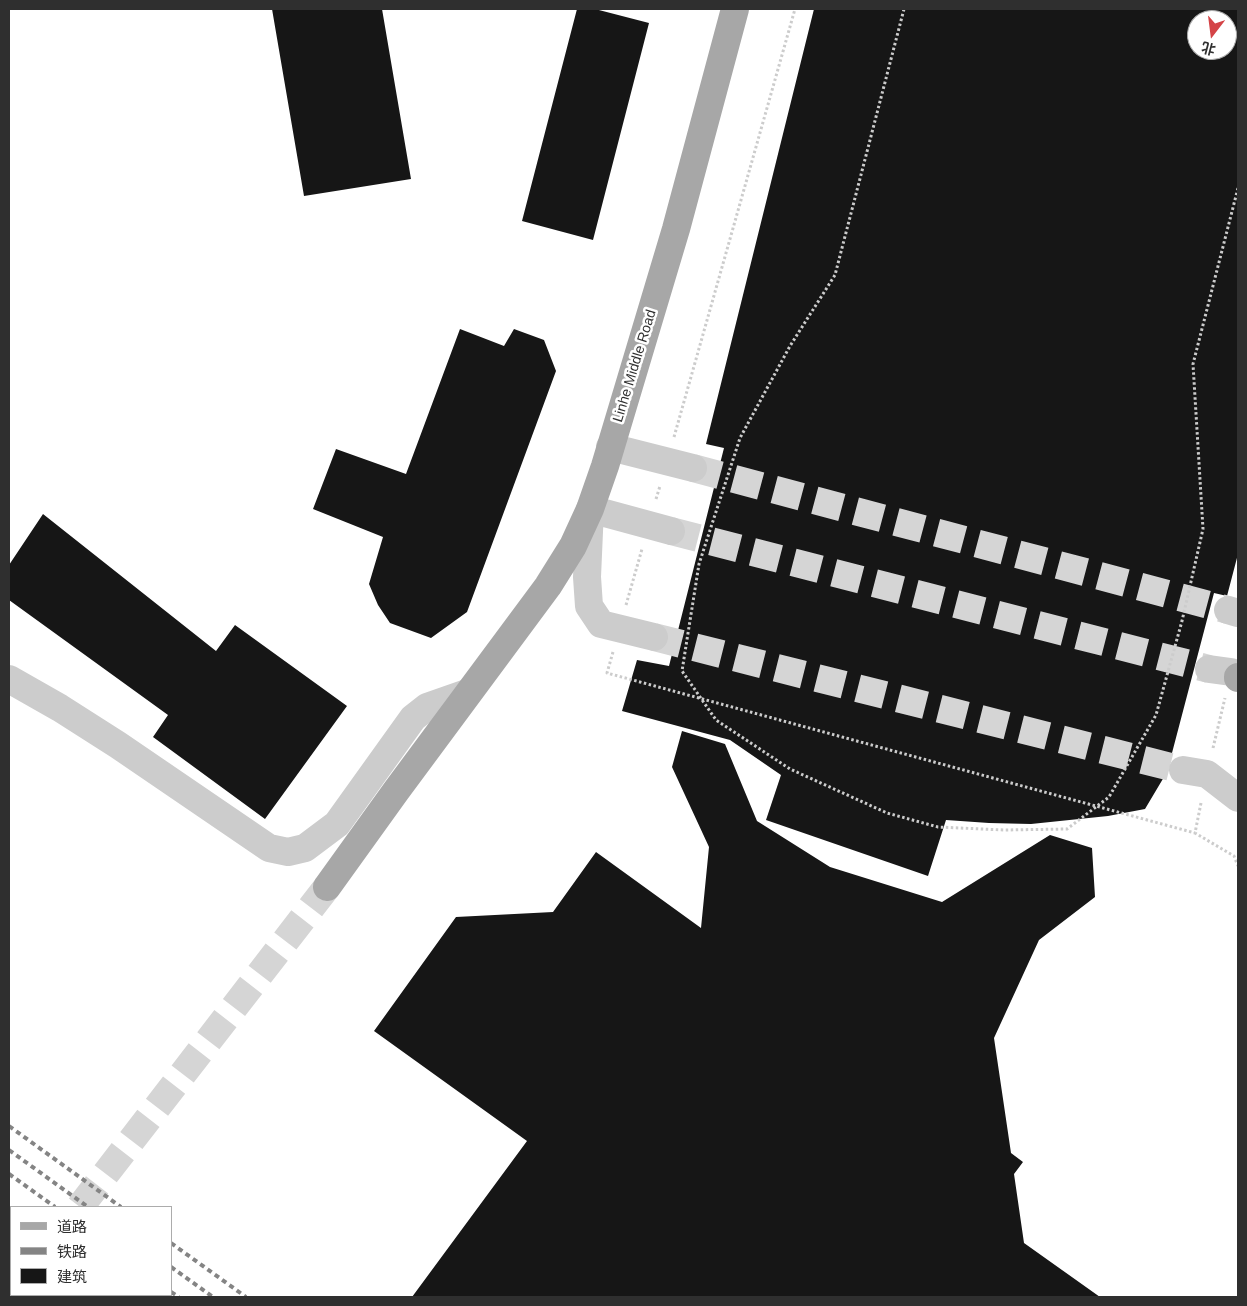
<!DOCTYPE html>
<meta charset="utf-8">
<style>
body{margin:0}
#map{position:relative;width:1247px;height:1306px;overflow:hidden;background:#fff;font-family:Helvetica,"Noto Sans SC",sans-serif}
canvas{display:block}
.frame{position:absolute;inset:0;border:10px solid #2f2f2f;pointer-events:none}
.legend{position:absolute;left:10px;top:1206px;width:162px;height:90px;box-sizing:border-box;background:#fff;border:1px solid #acacac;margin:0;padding:6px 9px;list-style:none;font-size:15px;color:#2f2f2f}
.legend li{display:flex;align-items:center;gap:10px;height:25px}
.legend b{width:25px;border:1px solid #acacac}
.north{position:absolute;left:1187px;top:10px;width:50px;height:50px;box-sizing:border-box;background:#fff;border:1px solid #acacac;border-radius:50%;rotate:195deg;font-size:14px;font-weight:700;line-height:20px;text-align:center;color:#2f2f2f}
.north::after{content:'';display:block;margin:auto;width:18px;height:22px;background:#d44447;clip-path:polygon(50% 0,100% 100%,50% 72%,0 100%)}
</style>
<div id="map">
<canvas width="1247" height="1306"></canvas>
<div class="frame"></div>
<ul class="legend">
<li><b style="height:6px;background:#a7a7a7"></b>道路</li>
<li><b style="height:6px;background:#848484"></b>铁路</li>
<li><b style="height:14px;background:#161616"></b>建筑</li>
</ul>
<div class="north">北</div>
</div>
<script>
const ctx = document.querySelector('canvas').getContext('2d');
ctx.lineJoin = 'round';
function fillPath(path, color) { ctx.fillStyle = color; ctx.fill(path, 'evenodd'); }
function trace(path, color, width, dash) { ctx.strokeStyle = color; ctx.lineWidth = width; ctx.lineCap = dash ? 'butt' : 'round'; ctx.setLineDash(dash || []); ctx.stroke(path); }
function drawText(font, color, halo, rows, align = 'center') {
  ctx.font = font + ' Helvetica,sans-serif'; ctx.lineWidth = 5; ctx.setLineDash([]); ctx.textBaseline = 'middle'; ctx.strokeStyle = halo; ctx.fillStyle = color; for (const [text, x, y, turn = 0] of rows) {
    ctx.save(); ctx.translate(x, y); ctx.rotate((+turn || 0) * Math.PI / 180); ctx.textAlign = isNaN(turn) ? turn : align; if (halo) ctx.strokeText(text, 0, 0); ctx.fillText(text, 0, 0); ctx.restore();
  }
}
fillPath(new Path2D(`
 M272,9H382L411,179L304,196Z
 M577,9H595L649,23L593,240L522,221Z
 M814,9H1238V554L1227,596L1214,593L1167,772L1145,809L1108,816L1031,824L989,823L946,820L928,876L766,820L781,775L730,740L622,711L637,660L669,666L724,448L706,444ZM1197,20H1227V50H1197Z
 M460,329L504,346L514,329L544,340L556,371L467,612L431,638L390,623L378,605L369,584L383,537L313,509L336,449L406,474Z
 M43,514L216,651L235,625L347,706L265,819L153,737L168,715L9,600V565Z
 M682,731L725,744L757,821L830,867L942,902L1050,835L1092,848L1095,897L1039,940L994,1038L1011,1153L1023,1162L1014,1174L1024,1243L1100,1297H412L527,1141L374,1031L456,917L553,912L596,852L701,928L709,847L672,767Z`), '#161616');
trace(new Path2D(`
 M693,468L1228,610
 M671,531L1209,669
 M654,637L1183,770`), '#d5d5d5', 28, [28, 14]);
trace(new Path2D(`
 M80,1207L327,887
 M11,1297L12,1295`), '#d5d5d5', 28, [28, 14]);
trace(new Path2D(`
 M904,9L835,275L790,346L740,438L699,564L682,671L716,720L790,769L887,813L938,827L1004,830L1067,829L1109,797L1156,715L1182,621L1203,529L1193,364L1238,188
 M674,437L795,9
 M656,499L660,486
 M626,605L642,549
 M613,652L607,673L1195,833
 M1213,748L1225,698
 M1201,803L1195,833L1234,856L1238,866`), '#ccc', 3, [2.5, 2.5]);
trace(new Path2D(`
 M610,447L693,468
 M1228,610L1238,613
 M654,637L601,624L589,606L587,577L590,509L671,531
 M1209,669L1231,672L1238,676
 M9,679L60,708L118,745L269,848L288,852L305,848L337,824L413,718L427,707L467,693
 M1183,770L1207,774L1238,798`), '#ccc', 28);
trace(new Path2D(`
 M1238,677V678
 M327,887L396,791L548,586L573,546L590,509L605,466L676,229L735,9`), '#a7a7a7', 28);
trace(new Path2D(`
 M9,1126L121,1207
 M9,1150L88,1207
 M9,1174L55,1207
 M171,1243L246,1297
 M9,1244L11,1246
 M171,1267L213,1297
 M171,1292L179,1297
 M79,1295L82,1297`), '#848484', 4, [5, 4]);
drawText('14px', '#2f2f2f', '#fff', [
 ["Linhe Middle Road",635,366,-73]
]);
</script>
